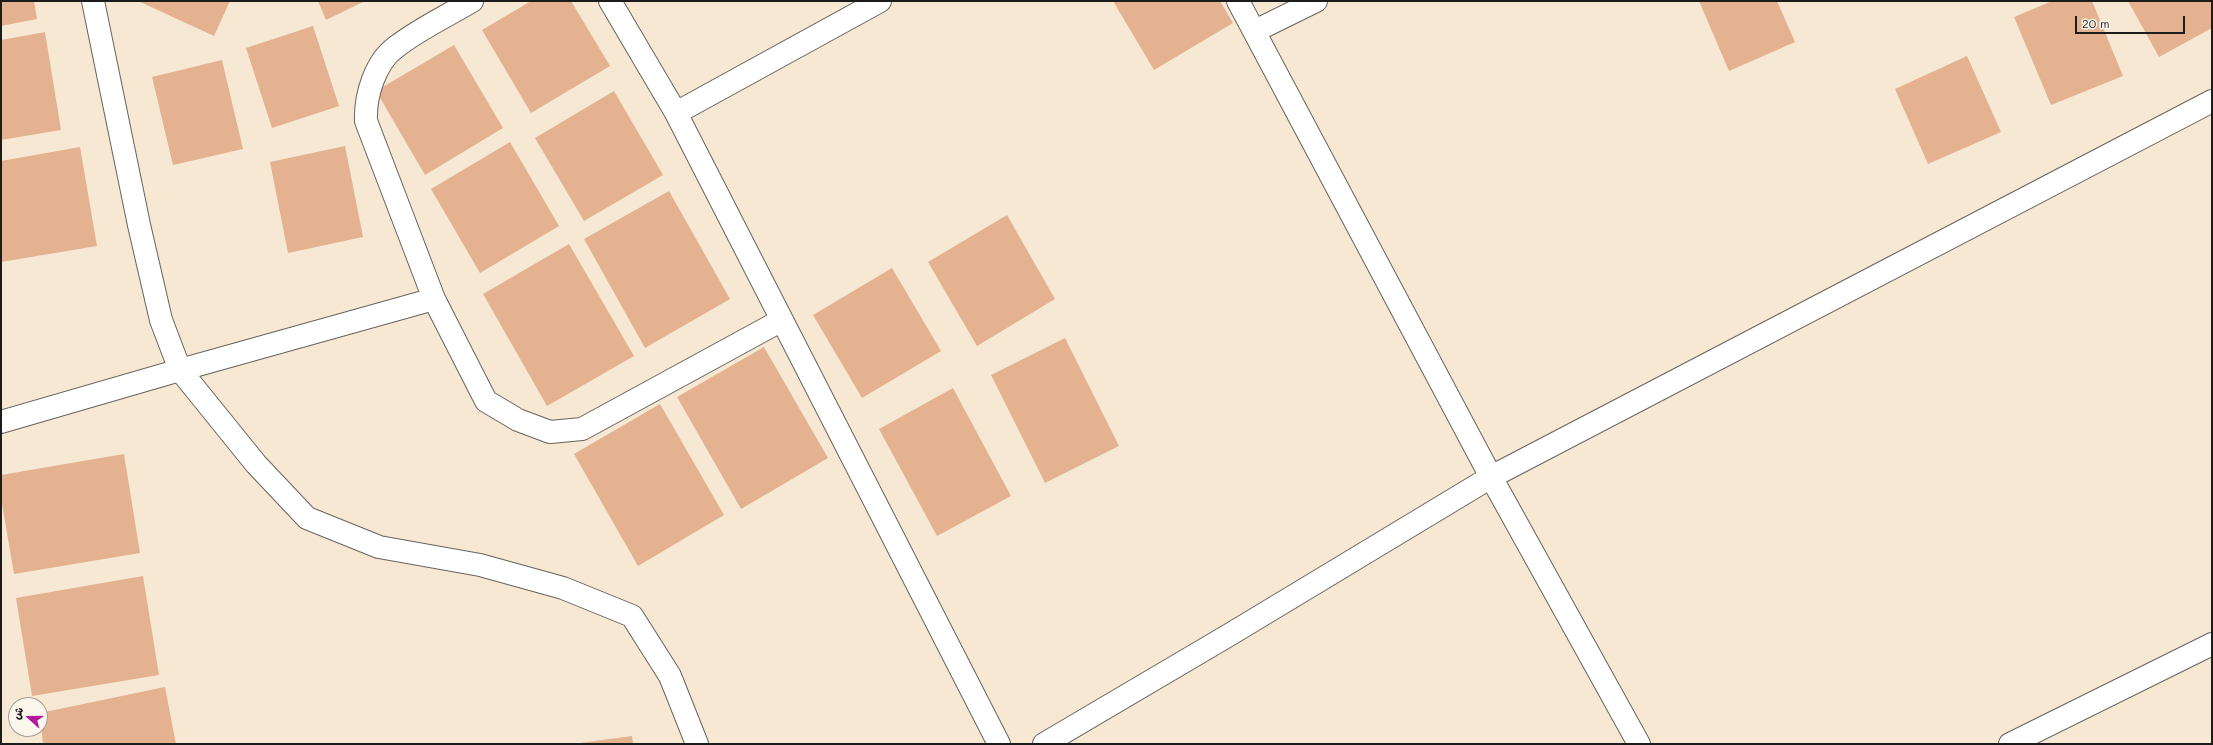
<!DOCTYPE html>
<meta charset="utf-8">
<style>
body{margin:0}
#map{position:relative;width:2213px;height:745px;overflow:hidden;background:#f6e8d3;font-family:Mali,"Playpen Sans Arabic",sans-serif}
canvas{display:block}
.frame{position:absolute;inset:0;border:2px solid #1c1c1c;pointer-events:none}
.north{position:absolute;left:8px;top:697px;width:40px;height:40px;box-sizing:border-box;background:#fbf7ec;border:1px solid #a29f99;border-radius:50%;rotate:291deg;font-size:11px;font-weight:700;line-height:16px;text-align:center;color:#1c1c1c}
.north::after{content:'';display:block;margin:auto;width:14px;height:18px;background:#b5179e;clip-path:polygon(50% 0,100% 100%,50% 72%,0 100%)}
.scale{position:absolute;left:2075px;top:16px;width:110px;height:18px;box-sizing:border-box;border:2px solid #1c1c1c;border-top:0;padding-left:5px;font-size:12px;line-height:14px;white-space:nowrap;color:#1c1c1c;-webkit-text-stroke:3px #fbf7ec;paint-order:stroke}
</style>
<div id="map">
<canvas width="2213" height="745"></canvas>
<div class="frame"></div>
<div class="north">ش</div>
<div class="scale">20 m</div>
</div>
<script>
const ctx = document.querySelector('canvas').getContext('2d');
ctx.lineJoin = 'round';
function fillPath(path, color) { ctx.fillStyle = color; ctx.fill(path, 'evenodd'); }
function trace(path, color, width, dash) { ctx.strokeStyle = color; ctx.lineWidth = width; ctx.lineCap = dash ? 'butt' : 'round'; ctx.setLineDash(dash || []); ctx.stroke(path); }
fillPath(new Path2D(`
 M1,1H34L37,19L1,26Z
 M138,1H230L214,36Z
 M318,1H365L326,20Z
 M531,1H571L610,66L531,113L482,30Z
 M1113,1H1220L1233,23L1154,70Z
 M1699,1H1777L1795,42L1729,71Z
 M2052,1H2092L2123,76L2051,105L2014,17Z
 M2128,1H2212V28L2159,57Z
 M313,26L339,106L272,128L246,48Z
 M45,32L61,130L1,140V40Z
 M454,45L503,128L425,175L376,91Z
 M1967,56L2001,132L1928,164L1895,89Z
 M222,60L243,149L173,165L152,77Z
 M614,91L663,175L584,221L535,138Z
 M510,142L559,226L480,273L431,189Z
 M345,146L363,237L288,253L270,162Z
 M80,147L97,246L1,262V161Z
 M669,191L730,299L645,348L584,239Z
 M1007,215L1055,299L977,346L928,262Z
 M569,244L634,356L547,406L483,294Z
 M892,268L941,351L862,398L813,315Z
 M1065,338L1119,446L1045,483L991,375Z
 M764,347L828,458L741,509L677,397Z
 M953,388L1011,496L937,536L879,429Z
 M660,404L724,515L638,566L574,454Z
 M124,454L140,553L14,574L1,498V475Z
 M143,576L159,675L32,696L16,598Z
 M165,687L176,744H43L40,713Z
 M632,736L633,744H580V743Z`), '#e4b291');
const street = new Path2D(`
 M93,1L139,225L161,320L180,370L434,299
 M472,1C447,16 419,29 396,47C375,62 365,96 366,121L434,299L486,401L518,420L550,432L582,429L782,320
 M610,1L676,113L999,744
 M1238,1L1491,477L1639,744
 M1255,31L1316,1
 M676,113L880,1
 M1,422L180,370L256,464L307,518L379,547L480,565L563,588L632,616L670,676L697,744
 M1044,744L1229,635L1491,477L2212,101
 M2010,744L2212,644`);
trace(street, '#68635c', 24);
trace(street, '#fff', 22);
</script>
